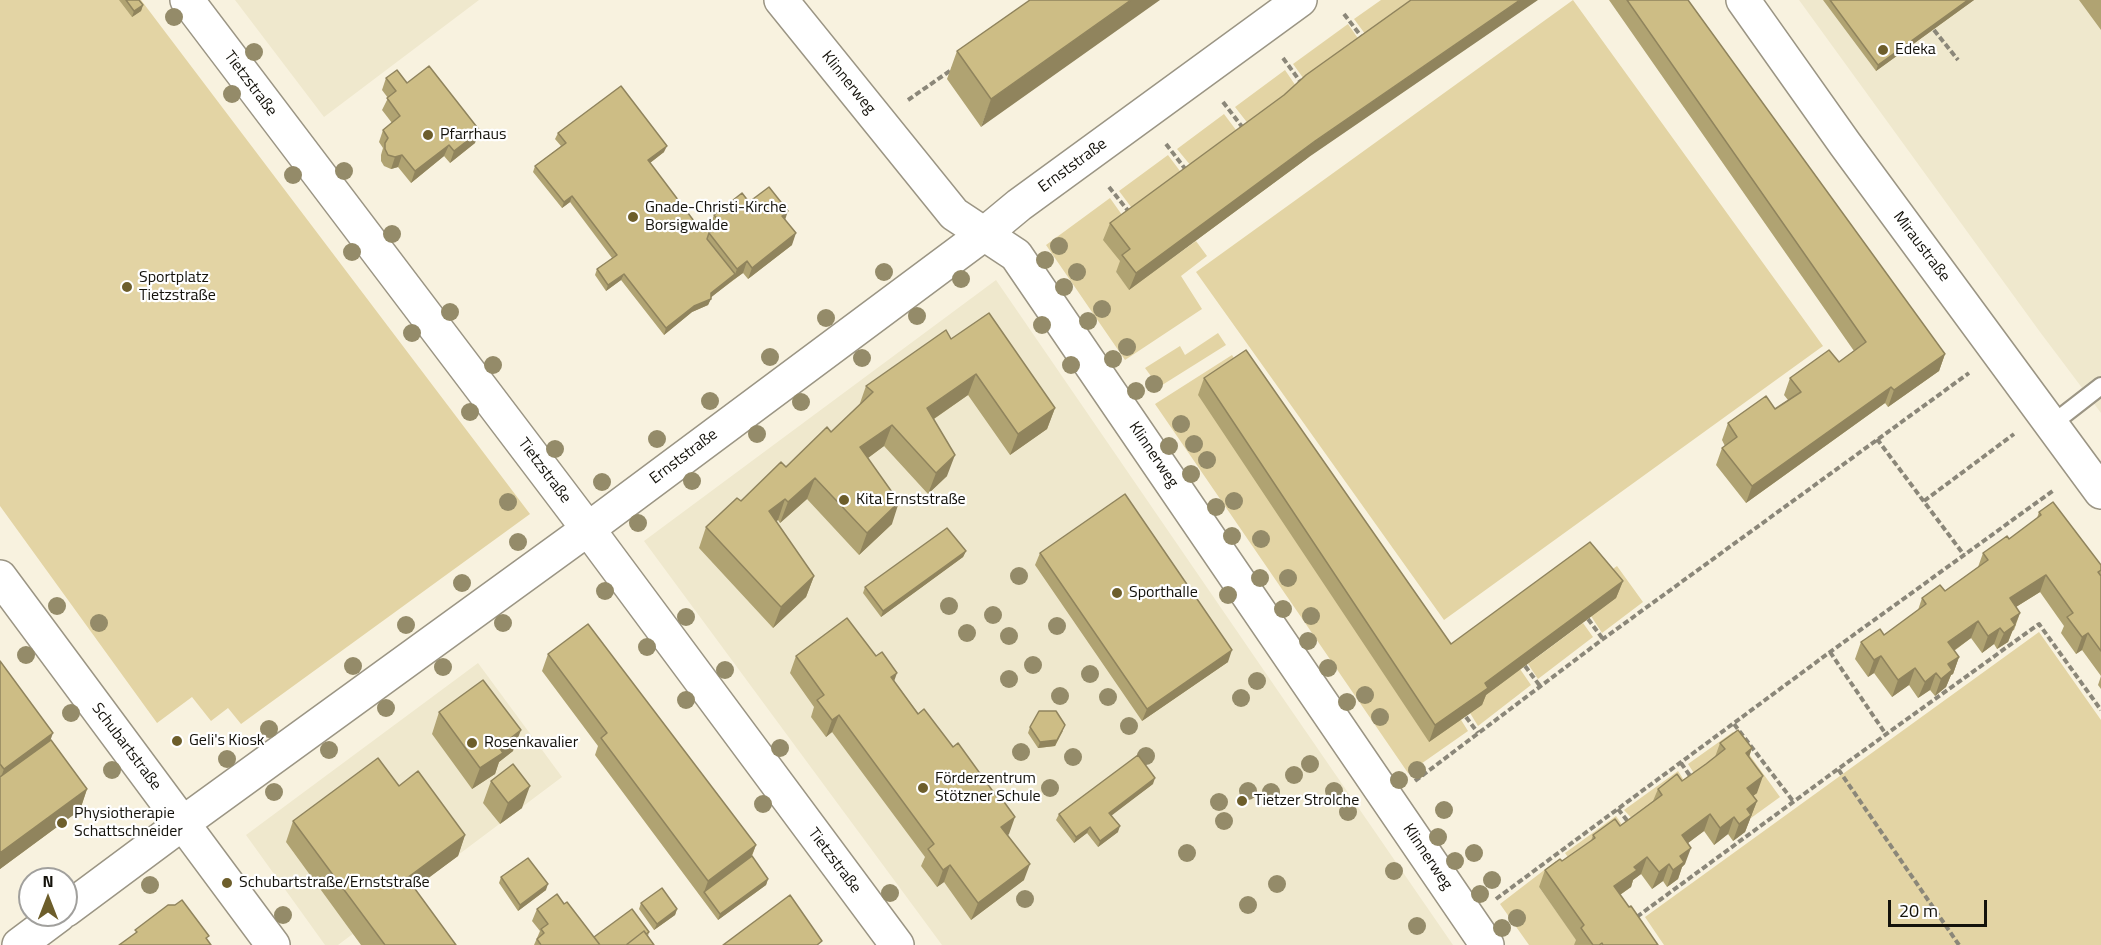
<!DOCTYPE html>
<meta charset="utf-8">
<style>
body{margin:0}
#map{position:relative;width:2101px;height:945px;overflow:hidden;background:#f8f2df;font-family:"Titillium Web",sans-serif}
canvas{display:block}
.north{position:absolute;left:18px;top:867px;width:60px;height:60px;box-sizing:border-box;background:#fff;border:2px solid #a1a09d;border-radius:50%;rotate:0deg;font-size:16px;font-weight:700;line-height:24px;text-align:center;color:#14120b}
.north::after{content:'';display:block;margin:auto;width:21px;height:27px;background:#6d5e2b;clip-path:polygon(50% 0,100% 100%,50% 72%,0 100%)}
.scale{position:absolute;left:1888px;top:900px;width:99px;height:27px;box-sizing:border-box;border:3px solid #14120b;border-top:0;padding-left:8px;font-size:18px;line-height:21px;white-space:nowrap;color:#14120b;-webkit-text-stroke:4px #fff;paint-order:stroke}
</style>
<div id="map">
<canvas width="2101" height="945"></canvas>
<div class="north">N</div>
<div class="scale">20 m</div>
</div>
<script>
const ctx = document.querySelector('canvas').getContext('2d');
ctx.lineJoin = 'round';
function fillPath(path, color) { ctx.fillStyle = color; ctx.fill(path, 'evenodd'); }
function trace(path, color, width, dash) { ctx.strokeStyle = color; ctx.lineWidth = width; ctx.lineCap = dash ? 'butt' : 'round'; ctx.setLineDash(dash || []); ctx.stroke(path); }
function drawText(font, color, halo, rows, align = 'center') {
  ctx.font = font + ' "Titillium Web",sans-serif'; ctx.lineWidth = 4.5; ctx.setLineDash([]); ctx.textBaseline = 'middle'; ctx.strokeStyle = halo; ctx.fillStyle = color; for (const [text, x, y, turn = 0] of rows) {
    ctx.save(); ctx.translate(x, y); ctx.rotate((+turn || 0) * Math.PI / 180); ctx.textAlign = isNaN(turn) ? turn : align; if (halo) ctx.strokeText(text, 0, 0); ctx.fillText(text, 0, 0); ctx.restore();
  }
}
fillPath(new Path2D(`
 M235,0H479L324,117Z
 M1799,0H2101V413L2040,332Z
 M996,280L1278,691L1453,945H942L644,541Z
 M478,663L562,777L338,945H325L246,835Z`), '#efe8cd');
fillPath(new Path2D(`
 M0,0H141L530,514L241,724L228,708L211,721L192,697L157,723L0,506Z
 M1381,0H1423L1371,42L1354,19Z
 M1573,0L1823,346L1444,620L1196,272Z
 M1348,24L1364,47L1309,86L1293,64Z
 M1285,70L1300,92L1253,130L1235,107Z
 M1224,114L1242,138L1196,172L1177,149Z
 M1168,155L1186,179L1137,215L1119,191Z
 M1110,198L1127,222L1124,266L1116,272L1129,289L1196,241L1207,256L1181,276L1202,309L1125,360L1046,245Z
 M1218,333L1226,345L1159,387L1145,368L1180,346L1185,355Z
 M1232,355L1468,731L1408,773L1155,404Z
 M1617,566L1643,602L1602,633L1591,616L1600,578Z
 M1583,623L1593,637L1538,679L1528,664Z
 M2039,632L2101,720V945H1664L1645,917Z
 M1520,669L1531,685L1478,726L1470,713L1482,705L1479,700Z
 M1733,732L1780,797L1751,818L1741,805L1699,781L1688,764Z
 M1678,771L1689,788L1638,825L1624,810Z
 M1616,816L1627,832L1574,866L1565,853Z
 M1556,861L1563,873L1539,887L1578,942L1574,945H1529L1500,904Z`), '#e3d4a4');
const service = new Path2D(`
 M2052,424L2101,386`);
const minor = new Path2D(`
 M187,0L588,529L897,945
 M781,0L954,214L1016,255L1487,945
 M1743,0L1845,144L2101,492
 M0,577L273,945
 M66,910L183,823L588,529L984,234L1019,205L1300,0
 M19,945L59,915`);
trace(service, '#9b9584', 20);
trace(minor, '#9b9584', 36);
trace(new Path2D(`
 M1344,14L1364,40
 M1934,30L1958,60
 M1283,58L1302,84
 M908,100L954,68
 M1223,102L1243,128
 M1166,144L1186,170
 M1109,187L1129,212
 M1877,439L1964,555
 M1924,501L2014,434
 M1588,619L1603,639
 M1830,652L1885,733
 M1525,666L1540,686
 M1466,717L1478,733
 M1734,724L1793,801
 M1681,763L1693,780
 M1415,781L1603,639L1969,373
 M1618,809L1629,823
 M1496,899L1830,652L2054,490
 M1639,917L1638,916L1838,769
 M1959,945L1838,769L2039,624L2101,710`), '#8b8779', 4, [6, 3]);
trace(service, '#fff', 16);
trace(minor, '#fff', 33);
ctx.fillStyle = '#948b69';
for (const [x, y] of [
 [174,17],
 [254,52],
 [232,94],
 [344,171],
 [293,175],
 [392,234],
 [1059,246],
 [352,252],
 [1045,260],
 [884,272],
 [1077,272],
 [961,279],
 [1064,287],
 [1102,309],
 [450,312],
 [917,316],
 [826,318],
 [1088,321],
 [1042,325],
 [412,333],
 [1127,347],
 [770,357],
 [862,358],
 [1113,359],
 [493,365],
 [1071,365],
 [1154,384],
 [1136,391],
 [710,401],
 [801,402],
 [470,412],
 [1181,424],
 [757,434],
 [657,439],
 [1194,444],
 [1169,446],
 [555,449],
 [1207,460],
 [1191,474],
 [692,481],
 [602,482],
 [1234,501],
 [508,502],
 [1216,507],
 [638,523],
 [1232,536],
 [1261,539],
 [518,542],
 [1019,576],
 [1260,578],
 [1288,578],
 [462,583],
 [605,591],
 [1228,595],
 [57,606],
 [949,606],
 [1283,609],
 [993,615],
 [1311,616],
 [686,617],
 [99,623],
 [503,623],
 [406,625],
 [1057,626],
 [967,633],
 [1009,636],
 [1308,641],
 [647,647],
 [26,655],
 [1033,665],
 [353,666],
 [443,667],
 [1328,668],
 [725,670],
 [1090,674],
 [1009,679],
 [1257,681],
 [1365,695],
 [1060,696],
 [1108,697],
 [1241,698],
 [686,700],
 [1347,702],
 [386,708],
 [71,713],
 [1380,717],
 [1129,726],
 [269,729],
 [780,748],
 [329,750],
 [1021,752],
 [1146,756],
 [1073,757],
 [227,759],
 [1310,764],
 [112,770],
 [1417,770],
 [1294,775],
 [1399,780],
 [1050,788],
 [1248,791],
 [1334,791],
 [274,792],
 [1271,792],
 [1219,802],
 [763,804],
 [1444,810],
 [1348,812],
 [1224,821],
 [1438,837],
 [1187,853],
 [1474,853],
 [1455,861],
 [1394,871],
 [1492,880],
 [1277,884],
 [150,885],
 [890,893],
 [1480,894],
 [1025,899],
 [1248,905],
 [283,915],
 [1517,918],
 [1417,926],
 [1502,928]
]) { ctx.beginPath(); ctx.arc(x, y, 9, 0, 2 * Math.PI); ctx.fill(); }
fillPath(new Path2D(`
 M119,0H139L143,5L141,11L132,17Z
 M1030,0L981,127L947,79L957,51Z
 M1609,0H1688L1945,354L1939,371L1888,407L1885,403L1746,503L1716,465L1722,448L1725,446L1722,440L1728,423L1775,409L1788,400L1784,395L1790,378L1839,362L1854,351Z
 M1823,0H1974L1876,71Z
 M2079,0H2101V30Z
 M386,78L407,83L475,143L450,163L444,156L411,183L398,167L391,169L384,166L381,161V155L383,148L379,142L383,130L392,123L382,110L388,98L382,90Z
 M558,133L664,152L650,163L700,229L712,220L714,215L749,202L785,219L792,245L748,279L743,273L711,297L708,305L692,312L664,335L621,280L606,291L595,275L597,269L612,258L570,202L562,208L533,172L535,166L561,146L555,139Z
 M1309,157L1129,290L1116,272L1120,261L1103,240L1110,223Z
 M951,339L1055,408L1047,429L1010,455L968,395L934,419L947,476L928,494L884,446L868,458L892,524L859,555L807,499L780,523L778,520L776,521L814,576L806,597L773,628L699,548L706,527L831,432L859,406L866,386Z
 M1204,378L1451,644L1623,581L1616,598L1486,695L1482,705L1429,742L1198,395Z
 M2039,512L2101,565V689L2098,685L2101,676L2082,650L2076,654L2061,633L2064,626L2040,592L2016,607L2020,613L2014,630L2012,631L2008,642L1997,649L1994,644L1982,653L1971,638L1954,651L1959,657L1953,674L1951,675L1946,687L1935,696L1930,690L1918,698L1909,685L1892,697L1874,673L1868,677L1855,659L1861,642L1884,635L1918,610L1922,598L1945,591L1978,567L1983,553L2009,539L2037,518Z
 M966,551L963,557L881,617L863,593L865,587Z
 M1040,553L1228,662L1142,721L1035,565Z
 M548,654L756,845L752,856L768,879L766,885L718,920L595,755L598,746L542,671Z
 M796,656L894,681L1009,834L1008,835L1024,880L971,920L944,882L937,887L921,866L925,857L832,732L826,737L811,717L814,707L790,673Z
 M0,661L51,740L87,789L80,810L0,869Z
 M439,712L513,751L499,762L495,774L472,789L432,734Z
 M1030,727L1063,731L1055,746L1038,748L1028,733Z
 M1720,743L1752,748L1749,757L1757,793L1753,796L1757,801L1745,832L1733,841L1728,834L1714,845L1704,831L1688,843L1685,864L1682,867L1678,879L1667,887L1663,881L1652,889L1641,874L1633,880L1631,887L1620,895L1658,945H1574L1576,940L1539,887L1545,870L1562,861L1591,841L1593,835L1620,826L1653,801L1658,789L1682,781L1715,757Z
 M491,781L522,808L500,824L483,803Z
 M1153,784L1111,815L1118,832L1098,847L1087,833L1074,843L1056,820L1059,814Z
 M399,786L465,835L458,856L414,888L456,945H361L286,842L293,821Z
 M501,877L546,890L518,911L499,883Z
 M641,903L677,909L675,915L654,930L639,909Z
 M564,904L594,937L649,932L648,936L654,945H534L540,931L532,921L537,909Z`), '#b0a372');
fillPath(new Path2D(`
 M1131,0H1160L981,127L991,99Z
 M1520,0H1538L1309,157L1129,290L1136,273L1315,141Z
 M1968,0H1974L1876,71L1878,65Z
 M143,5L141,11L132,17L134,11Z
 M480,131L475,143L450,163L454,151Z
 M449,145L444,156L411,183L415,171Z
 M667,146L664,152L646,166L648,160Z
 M402,155L398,167L391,169L395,157Z
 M572,196L570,202L562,208L564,202Z
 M788,211L784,223L782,216Z
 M796,233L792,245L748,279L752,268Z
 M747,261L743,273L733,280L737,269Z
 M624,274L621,280L606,291L608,285Z
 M735,274L733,280L709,299L711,293Z
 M711,299L708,305L692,312L664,335L666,328L694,306Z
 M1945,354L1939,371L1888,407L1894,390Z
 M976,374L968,395L919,429L927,408Z
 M1891,387L1885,403L1746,503L1752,486Z
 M1055,408L1047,429L1010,455L1018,434Z
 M892,425L884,446L853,469L860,447Z
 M955,455L947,476L928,494L936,473Z
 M815,478L807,499L780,523L788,502Z
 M785,499L778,520L761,532L769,511Z
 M899,502L892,524L859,555L867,533Z
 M966,551L963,557L881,617L883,611Z
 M2046,575L2040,592L2003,615L2010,598Z
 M814,576L806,597L773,628L781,607Z
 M1623,581L1616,598L1486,695L1482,705L1429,742L1435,725L1485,683Z
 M2020,613L2008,642L1997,649L2004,633L2011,619Z
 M1978,621L1971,638L1942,659L1948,642Z
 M2000,628L1994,644L1982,653L1988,636Z
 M2088,633L2082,650L2076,654L2082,637Z
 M1232,650L1228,662L1142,721L1147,709Z
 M1881,656L1874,673L1868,677L1874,660Z
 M1959,657L1953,674L1951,675L1946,687L1935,696L1941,679L1948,664Z
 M1915,668L1909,685L1892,697L1898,680Z
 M897,673L891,690V677Z
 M1936,673L1930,690L1918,698L1925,682Z
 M839,715L832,732L826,737L832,720Z
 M1065,725L1055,746L1038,748L1040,742Z
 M521,730L513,751L499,762L495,774L472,789L480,768L499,747Z
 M53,733L43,761L0,780L4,769Z
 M1752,748L1746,765V753Z
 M1763,776L1757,793L1741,805L1747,788Z
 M1155,778L1153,784L1107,819L1109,813Z
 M530,786L522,808L500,824L508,803Z
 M87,789L80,810L0,869V853Z
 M1757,801L1745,832L1733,841L1739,824L1747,809Z
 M1710,814L1704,831L1676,852L1682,835Z
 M1015,817L1009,834L995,844L1001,827Z
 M1734,817L1728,834L1714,845L1720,828Z
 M1120,826L1118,832L1098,847L1100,841Z
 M1090,827L1087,833L1074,843L1076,837Z
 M465,835L458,856L399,900L407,878Z
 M756,845L749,862L704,892L702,898L708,881Z
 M1691,848L1685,864L1682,867L1678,879L1667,887L1673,870L1680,856Z
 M1647,857L1641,874L1633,880L1631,887L1608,903L1614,886L1634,867Z
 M1030,864L1024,880L971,920L978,903Z
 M1669,864L1663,881L1652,889L1659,872Z
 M950,865L944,882L937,887L943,870Z
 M768,879L766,885L718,920L720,914Z
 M548,884L546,890L518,911L520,905Z
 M677,909L675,915L654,930L657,924Z`), '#90845d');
const building = new Path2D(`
 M126,0H139L143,5L134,11Z
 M1030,0H1131L991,99L957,51Z
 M1411,0H1520L1315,141L1136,273L1122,255L1130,249L1110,223L1284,95L1306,75Z
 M1627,0H1688L1945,354L1894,390L1891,387L1752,486L1722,448L1737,437L1728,423L1766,396L1775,409L1801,392L1790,378L1829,350L1839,362L1866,342Z
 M1830,0H1968L1878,65Z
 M429,66L480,131L454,151L449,145L415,171L402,155L395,157L388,155L385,149V143L388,138L383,130L400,116L387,98L396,91L386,78L397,70L407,83Z
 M621,86L667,146L648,160L700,229L712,220L717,227L709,233L707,239L735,274L711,293V299L694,306L666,328L624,274L608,285L597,269L617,255L572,196L564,202L535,166L566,143L558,133Z
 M769,187L788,211L782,216L796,233L752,268L747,261L737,269L709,233L721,223L714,215L742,193L749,202Z
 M989,313L1055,408L1018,434L976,374L927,408L955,455L936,473L892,425L860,447L899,502L867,533L815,478L788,502L785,499L769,511L814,576L781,607L706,527L737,498L741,501L781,462L786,467L827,427L831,432L873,392L866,386L946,330L951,339Z
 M1246,350L1451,644L1590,542L1623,581L1485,683L1488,688L1435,725L1204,378Z
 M1125,494L1232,650L1147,709L1040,553Z
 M2053,502L2101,565V570L2098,572L2101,576V651L2088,633L2082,637L2067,617L2073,613L2046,575L2010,598L2020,613L2011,619L2015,625L2004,633L2000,628L1988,636L1978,621L1948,642L1959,657L1948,664L1952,670L1941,679L1936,673L1925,682L1915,668L1898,680L1881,656L1874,660L1861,642L1880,629L1884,635L1926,604L1922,598L1940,585L1945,591L1988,560L1983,553L2007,536L2009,539L2041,515L2039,512Z
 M947,528L966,551L883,611L865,587Z
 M847,618L876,656L882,652L897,673L891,677L918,714L924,709L953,747L958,743L997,797L999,795L1015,817L1001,827L1030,864L978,903L950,865L943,870L928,849L934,844L839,715L832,720L817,700L824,695L796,656Z
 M588,624L756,845L708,881L601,738L607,733L548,654Z
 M0,661L53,733L4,769L0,764Z
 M483,680L521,730L499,747L503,753L480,768L439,712Z
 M1039,711H1056L1065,725L1057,740L1040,742L1030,727Z
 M1738,730L1752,748L1746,753L1763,776L1747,788L1757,801L1747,809L1751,815L1739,824L1734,817L1720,828L1710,814L1682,835L1691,848L1680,856L1684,862L1673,870L1669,864L1659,872L1647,857L1634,867L1637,870L1614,886L1629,907L1631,906L1658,945H1603L1602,943L1599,945H1593L1581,928L1584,925L1545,870L1560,859L1562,861L1595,838L1593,835L1615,819L1620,826L1662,795L1658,789L1677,774L1682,781L1706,764L1725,749L1720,743Z
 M51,740L87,789L0,853V777Z
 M1138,755L1155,778L1109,813L1120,826L1100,841L1090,827L1076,837L1059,814Z
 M378,758L399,786L418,771L465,835L407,878L456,945H385L293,821Z
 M513,764L530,786L508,803L491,781Z
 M752,856L768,879L720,914L704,892Z
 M528,858L548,884L520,905L501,877Z
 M662,888L677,909L657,924L641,903Z
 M557,894L564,904L567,902L600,945H541L537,939L544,933L541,929L548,924L537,909Z
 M790,895L822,941L817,945H723Z
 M182,900L209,936L206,938L211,945H119L137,932L135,930L168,905H175Z
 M632,909L649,932L646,934L644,931L626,945H600L594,937Z
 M644,931L654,945H626Z`);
fillPath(building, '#cdbd85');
trace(building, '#90845d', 1.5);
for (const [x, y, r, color] of [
 [1883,50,6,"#6d5e2b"],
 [428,135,6,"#6d5e2b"],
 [633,217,6,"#6d5e2b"],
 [127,287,6,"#6d5e2b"],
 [844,500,6,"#6d5e2b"],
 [1117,593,6,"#6d5e2b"],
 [177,741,6,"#6d5e2b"],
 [472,743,6,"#6d5e2b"],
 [923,788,6,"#6d5e2b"],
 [1242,801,6,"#6d5e2b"],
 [62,823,6,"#6d5e2b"],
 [227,883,6,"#6d5e2b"]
]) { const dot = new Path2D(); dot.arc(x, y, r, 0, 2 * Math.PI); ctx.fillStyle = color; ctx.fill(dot); trace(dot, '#fff', 2); }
drawText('16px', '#14120b', '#fff', [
 ["Edeka",1895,50],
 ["Pfarrhaus",440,135],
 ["Gnade-Christi-Kirche",645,208],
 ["Borsigwalde",645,226],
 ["Sportplatz",139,278],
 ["Tietzstraße",139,296],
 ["Kita Ernststraße",856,500],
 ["Sporthalle",1129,593],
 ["Geli's Kiosk",189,741],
 ["Rosenkavalier",484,743],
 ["Förderzentrum",935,779],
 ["Stötzner Schule",935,797],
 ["Tietzer Strolche",1254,801],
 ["Physiotherapie",74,814],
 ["Schattschneider",74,832],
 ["Schubartstraße/Ernststraße",239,883]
], 'left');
drawText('16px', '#14120b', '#fff', [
 ["Klinnerweg",848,83,51],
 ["Tietzstraße",250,84,53],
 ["Ernststraße",1073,166,-36],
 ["Miraustraße",1921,247,53],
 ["Klinnerweg",1153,455,56],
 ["Ernststraße",684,457,-37],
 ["Tietzstraße",544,471,53],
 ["Schubartstraße",126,747,53],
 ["Klinnerweg",1427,857,56],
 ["Tietzstraße",834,861,53]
]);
</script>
